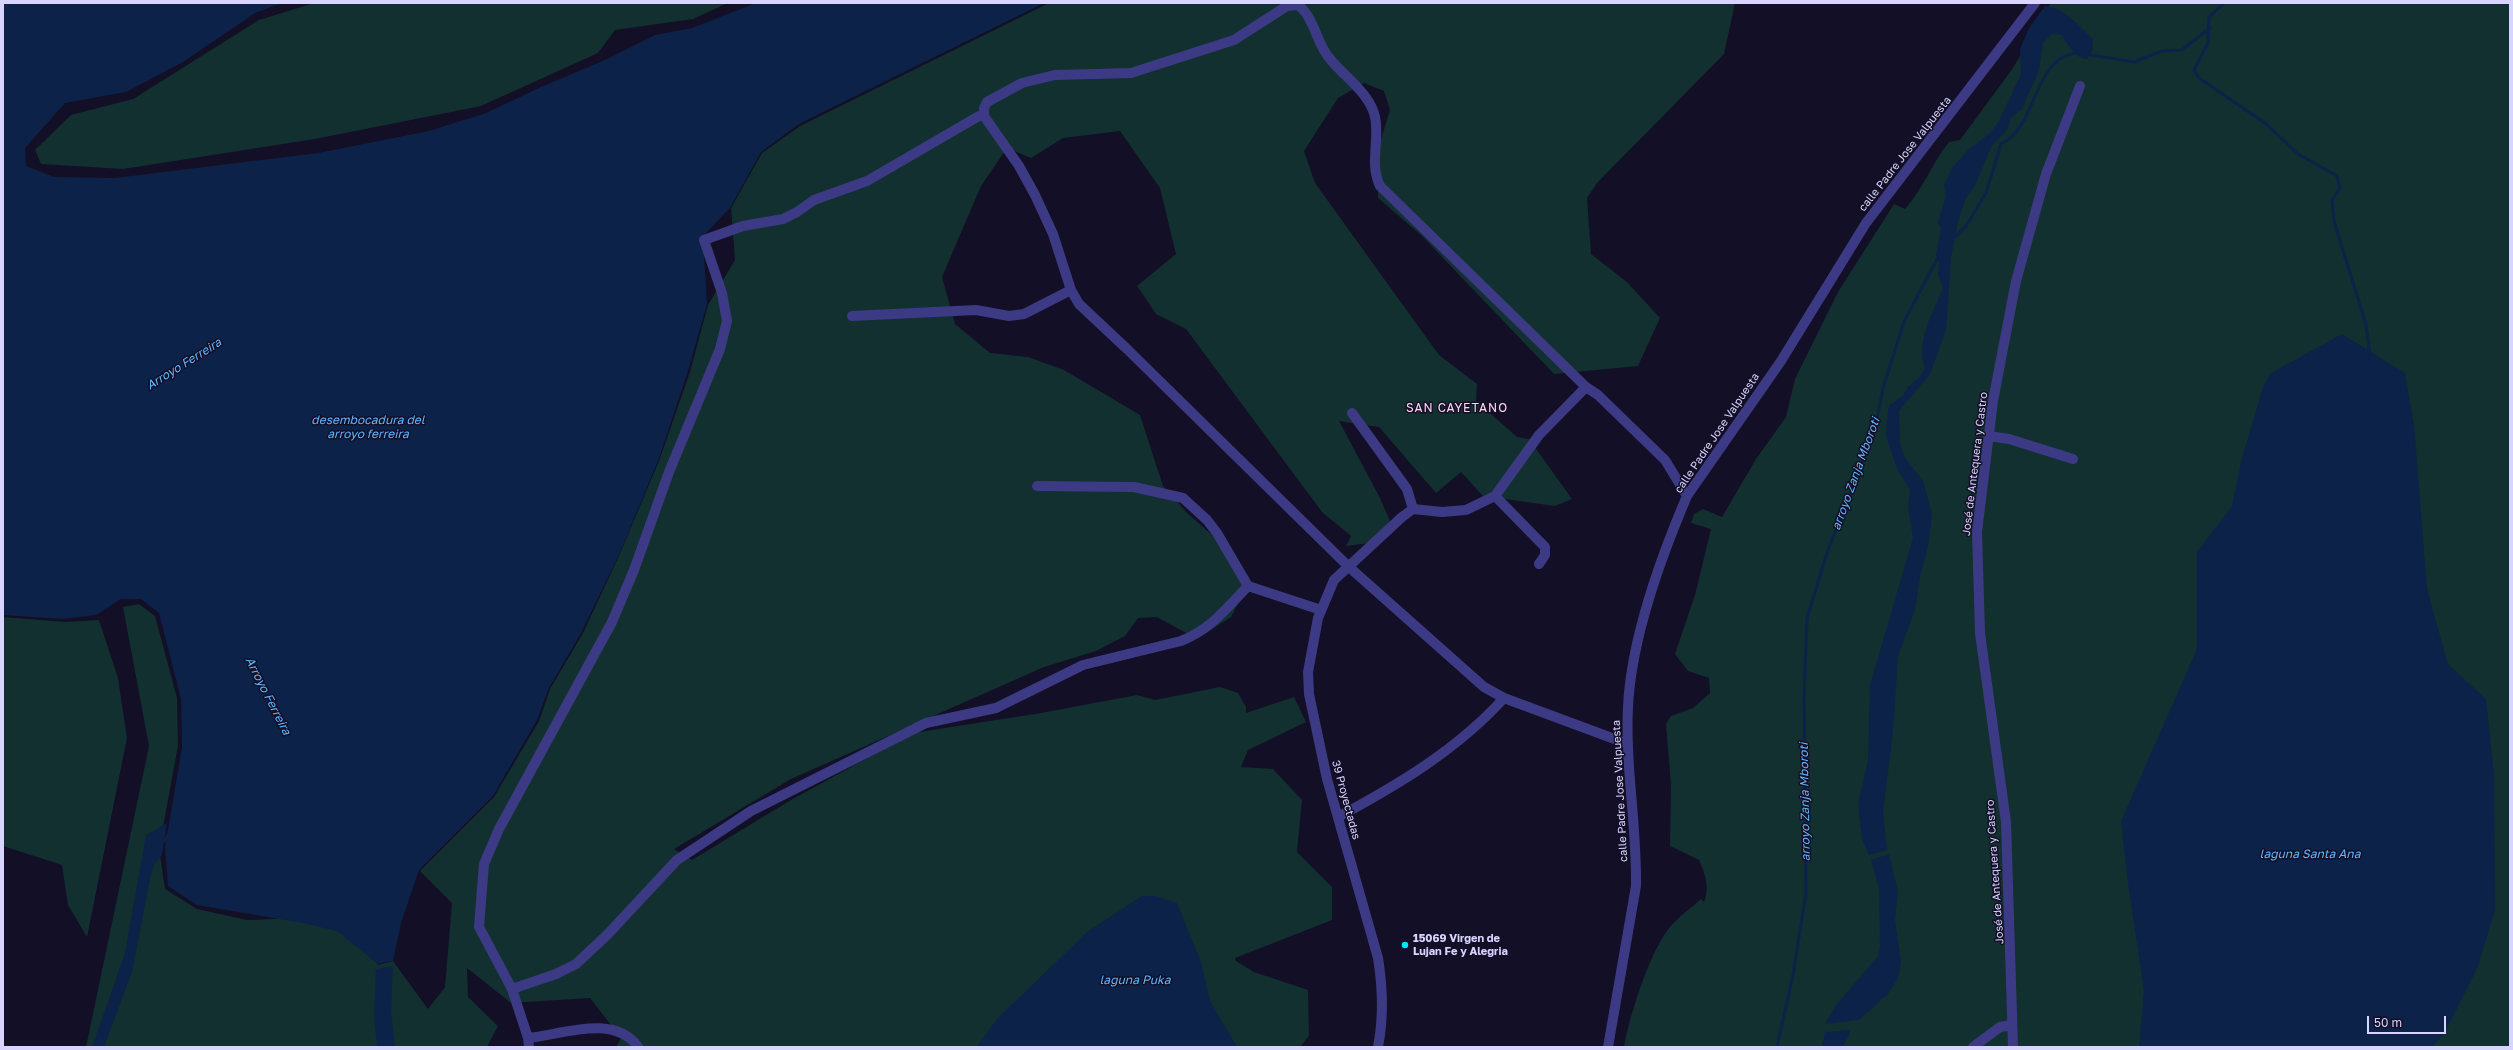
<!DOCTYPE html>
<meta charset="utf-8">
<style>
body{margin:0}
#map{position:relative;width:2513px;height:1050px;overflow:hidden;background:#130f26;font-family:"Golos Text",sans-serif}
canvas{display:block}
.frame{position:absolute;inset:0;border:4px solid #d9d4ff;pointer-events:none}
.scale{position:absolute;left:2367px;top:1016px;width:79px;height:18px;box-sizing:border-box;border:2px solid #d9d4ff;border-top:0;padding-left:5px;font-size:12px;line-height:14px;white-space:nowrap;color:#d9d4ff;-webkit-text-stroke:3px #130f26;paint-order:stroke}
</style>
<div id="map">
<canvas width="2513" height="1050"></canvas>
<div class="frame"></div>
<div class="scale">50 m</div>
</div>
<script>
const ctx = document.querySelector('canvas').getContext('2d');
ctx.lineJoin = 'round';
function fillPath(path, color) { ctx.fillStyle = color; ctx.fill(path, 'evenodd'); }
function trace(path, color, width, dash) { ctx.strokeStyle = color; ctx.lineWidth = width; ctx.lineCap = dash ? 'butt' : 'round'; ctx.setLineDash(dash || []); ctx.stroke(path); }
function drawText(font, color, halo, rows, align = 'center') {
  ctx.font = font + ' "Golos Text",sans-serif'; ctx.lineWidth = 3; ctx.setLineDash([]); ctx.textBaseline = 'middle'; ctx.strokeStyle = halo; ctx.fillStyle = color; for (const [text, x, y, turn = 0] of rows) {
    ctx.save(); ctx.translate(x, y); ctx.rotate((+turn || 0) * Math.PI / 180); ctx.textAlign = isNaN(turn) ? turn : align; if (halo) ctx.strokeText(text, 0, 0); ctx.fillText(text, 0, 0); ctx.restore();
  }
}
fillPath(new Path2D(`
 M314,3H728L693,19L615,30L598,53L481,106L315,139L123,169L41,164L35,150L71,115L133,99L259,20Z
 M1049,3H1735L1724,54L1597,183L1587,198L1591,254L1627,282L1660,318L1638,366L1554,374L1422,236L1378,198V149L1390,110L1384,91L1364,83L1338,98L1304,151L1315,183L1439,355L1477,384L1476,401L1517,437L1529,439L1572,499L1555,506L1483,496L1461,472L1436,493L1379,427L1339,421L1380,498L1390,521L1369,543L1346,546L1351,536L1322,512L1186,329L1156,314L1137,286L1176,254L1160,188L1120,131L1063,138L1031,158L1007,148L981,186L942,277L955,324L990,353L1028,357L1064,370L1140,415L1163,486L1188,514L1227,548L1241,565L1244,592L1231,617L1197,639L1157,617L1138,618L1125,636L1096,651L1044,667L791,779L674,849L692,860L791,800L913,733L1041,713L1137,695L1155,700L1220,687L1238,693L1246,707V713L1294,697L1306,722L1248,750L1241,767L1273,769L1302,800L1297,852L1332,887V920L1235,958L1236,961L1254,972L1308,990L1309,1036L1300,1047H616L621,1038L590,998L511,1003L467,968L468,997L498,1026L487,1047H86L149,746L123,607L139,604L155,616L177,698L178,746L159,849L165,889L197,909L247,920L303,918L336,924L364,946L378,965L393,961L428,1009L445,987L452,903L420,871L494,797L539,721L550,689L583,633L618,558L659,461L690,372L708,305L735,260L731,208L762,153L800,126Z
 M2051,3H2510V1047H1624C1629,1017 1649,955 1667,931C1675,919 1690,909 1701,899L1704,902C1710,887 1705,874 1699,860L1670,846L1671,785L1666,724L1671,716L1693,708L1710,693L1709,678L1688,671L1675,654L1695,595L1711,529L1691,523L1694,514L1703,509L1722,517L1756,459L1786,417L1795,379L1838,292L1894,204L1905,209C1923,189 1932,163 1949,142L1960,140L2013,68Z
 M3,617L65,622L99,620L118,678L127,738L87,937L68,905L62,865L3,846Z`), '#12302f');
fillPath(new Path2D(`
 M3,3H282L255,13L183,62L126,92L65,103L25,148L26,166L54,177L115,178L318,153L429,131L486,113L541,87L605,60L655,35L692,28L756,3H1044L799,124L761,152L730,208L703,236L707,304L688,371L658,461L618,557L581,633L549,688L537,720L493,796L419,870L401,923L393,961L378,964L337,931L303,923L197,905L168,886L165,847L182,747L181,699L159,613L141,599H121L96,615L63,619L3,615Z
 M2045,6C2065,8 2079,26 2093,39V49L2087,59C2075,59 2068,43 2061,35L2052,34L2043,43L2039,70L2022,109L2011,118L2007,130L1991,147L1975,186L1966,198L1958,222L1951,257L1946,330L1930,374L1899,411L1900,445L1906,459L1923,481L1932,514L1928,547L1920,577L1915,610L1898,656L1893,732L1883,812L1887,850L1869,855L1862,839L1858,804L1868,760L1870,685L1913,538L1908,508L1910,490L1897,469L1886,436L1888,410L1890,405L1903,395L1908,387L1919,378L1925,368C1915,342 1933,313 1943,288L1938,275L1939,262L1936,255L1941,229L1938,222L1946,196L1944,184L1953,167L1967,151L1990,133L1999,121L2021,74L2020,49L2029,28Z
 M2342,334L2405,373L2414,425L2427,589L2448,664L2486,699L2494,774L2495,910L2477,969L2445,1032L2433,1047H2139L2144,991L2127,876L2121,821L2197,649V552L2232,506L2242,458L2263,387L2271,373Z
 M167,823L162,855L155,864L151,874L132,972L104,1047H92L125,953L146,835Z
 M1889,854L1898,892L1895,920L1901,963L1898,978L1888,994L1859,1020L1825,1024L1836,1005L1878,956L1880,947L1879,889L1871,860Z
 M1142,896H1156L1177,903L1201,962L1210,1001L1237,1047H976L998,1018L1087,932Z
 M393,966L391,1011L395,1047H377L374,1014L376,969Z
 M1851,1030L1843,1047H1822L1825,1032Z`), '#0c2248');
trace(new Path2D(`
 M2224,3L2209,17L2208,43L2194,70L2199,78L2265,123L2298,154L2337,176L2340,188L2332,200L2334,221L2366,325L2370,355
 M2085,54L2134,62L2162,51L2182,50L2210,28
 M1953,239L1966,226L1986,193L2001,144C2039,126 2032,54 2080,53
 M162,844L169,834
 M1777,1047L1793,975L1806,893L1804,697L1807,618L1827,553L1875,429L1883,388L1904,322L1939,255`), '#0c2248', 3);
trace(new Path2D(`
 M852,316L976,310L1009,316L1024,314L1071,290
 M1352,413L1407,489L1413,509L1402,517L1334,580L1318,618L1308,672L1309,694L1327,779L1378,958C1383,989 1384,1016 1378,1047
 M1989,436L2009,439L2073,459
 M1037,486L1134,487L1183,498L1207,520L1217,533L1248,586
 M1495,496L1545,547V555L1539,564
 M1413,509L1442,512L1466,510L1495,496L1539,435L1586,387
 M1628,744L1504,698L1484,687L1349,567L1127,349L1079,304L1071,290L1053,234L1035,195L1019,166L984,116V108L987,102L1022,83L1055,75L1131,73L1234,40L1287,6L1298,5C1313,16 1316,40 1327,55C1341,75 1370,92 1375,117C1380,140 1369,163 1380,186L1586,387L1598,395L1665,460L1687,496
 M1338,817C1398,785 1458,749 1504,698
 M512,989L556,974L576,964L607,935L677,860L751,811L926,723L996,708L1083,665L1181,641C1211,629 1226,609 1248,586L1321,610
 M528,1038L512,989L479,927L484,864L499,829L612,622L634,570L669,472L720,349L727,321L722,293L704,240L743,226L783,219L797,212L814,200L867,181L979,116H984
 M529,1047L528,1038C561,1035 614,1013 638,1047
 M1608,1047L1636,886C1637,826 1625,766 1628,707C1631,641 1661,557 1687,496L1781,361L1866,223L2035,3
 M1973,1047L2000,1027L2012,1025
 M2013,1047L2006,822L1980,633L1977,532L1993,401L2016,281L2046,174L2080,86`), '#3d3a85', 10);
for (const [x, y, r, color] of [
 [1405,945,4,"#00e5ff"]
]) { const dot = new Path2D(); dot.arc(x, y, r, 0, 2 * Math.PI); ctx.fillStyle = color; ctx.fill(dot); trace(dot, '#130f26', 1.5); }
drawText('11px', '#d9d4ff', '#130f26', [
 ["calle Padre Jose Valpuesta",1905,154,-52],
 ["calle Padre Jose Valpuesta",1717,433,-56],
 ["José de Antequera y Castro",1975,464,-83],
 ["calle Padre Jose Valpuesta",1620,791,-93],
 ["39 Proyectadas",1346,800,75],
 ["José de Antequera y Castro",1995,872,-94]
]);
drawText('bold 11px', '#d9d4ff', '#130f26', [
 ["15069 Virgen de",1413,939],
 ["Lujan Fe y Alegria",1413,952]
], 'left');
drawText('italic 12px', '#62b6ff', '#130f26', [
 ["Arroyo Ferreira",184,364,-32],
 ["desembocadura del",368,420],
 ["arroyo ferreira",368,434],
 ["arroyo Zanja Mboroti",1856,474,-70],
 ["Arroyo Ferreira",268,696,63],
 ["arroyo Zanja Mboroti",1805,802,-91],
 ["laguna Santa Ana",2310,854],
 ["laguna Puka",1135,980]
]);
ctx.letterSpacing = '1px';
drawText('12px', '#ffd6f0', '#130f26', [
 ["SAN CAYETANO",1457,408]
]);
ctx.letterSpacing = '0px';
</script>
